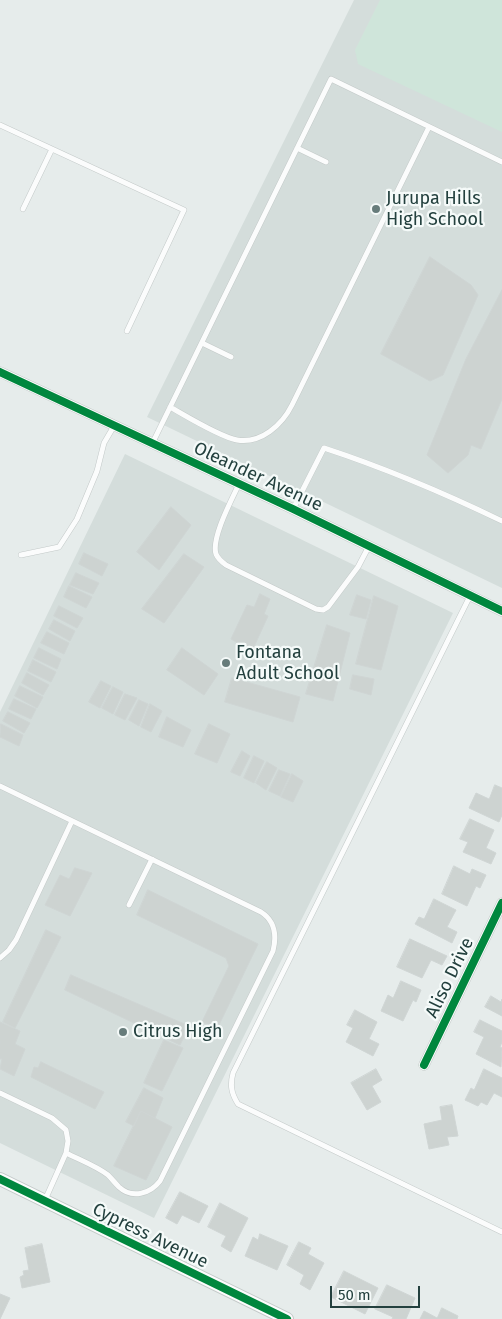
<!DOCTYPE html>
<style>
body{margin:0}
#map{position:relative;width:502px;height:1319px;overflow:hidden;background:#e6eceb;font-family:"Fira Sans",sans-serif}
canvas{display:block}
.scale{position:absolute;left:330px;top:1286px;width:90px;height:22px;box-sizing:border-box;border:2px solid #23403e;border-top:0;padding-left:6px;font-size:15px;line-height:18px;white-space:nowrap;color:#23403e;-webkit-text-stroke:4px #f5faf9;paint-order:stroke}
</style>
<div id="map">
<canvas width="502" height="1319"></canvas>
<div class="scale">50 m</div>
</div>
<script>
const ctx = document.querySelector('canvas').getContext('2d');
ctx.lineJoin = 'round';
function fillPath(path, color) { ctx.fillStyle = color; ctx.fill(path, 'evenodd'); }
function trace(path, color, width, dash) { ctx.strokeStyle = color; ctx.lineWidth = width; ctx.lineCap = dash ? 'butt' : 'round'; ctx.setLineDash(dash || []); ctx.stroke(path); }
function drawText(font, color, halo, rows, align = 'center') {
  ctx.font = font + ' "Fira Sans",sans-serif'; ctx.lineWidth = 4.5; ctx.setLineDash([]); ctx.textBaseline = 'middle'; ctx.strokeStyle = halo; ctx.fillStyle = color; for (const [text, x, y, turn = 0] of rows) {
    ctx.save(); ctx.translate(x, y); ctx.rotate((+turn || 0) * Math.PI / 180); ctx.textAlign = isNaN(turn) ? turn : align; if (halo) ctx.strokeText(text, 0, 0); ctx.fillText(text, 0, 0); ctx.restore();
  }
}
fillPath(new Path2D(`
 M354,0H502V588L147,417Z
 M125,454L453,613L154,1218L0,1143V712Z`), '#d4dddb');
fillPath(new Path2D(`
 M380,0H502V132L358,64L355,50Z`), '#cfe5da');
const building = new Path2D(`
 M430,257L471,285L478,295L443,375L430,381L381,354Z
 M502,290V399L481,449L471,445L468,455L448,473L427,455L466,359Z
 M171,507L191,525L159,570L137,552Z
 M84,553L108,564L102,576L79,564Z
 M184,554L204,567L164,623L142,609Z
 M76,573L99,583L93,594L70,585Z
 M69,586L92,597L86,608L64,597Z
 M260,594L270,599L264,614L268,616L252,651L231,639L247,605L254,607Z
 M357,595L371,600L366,619L350,615Z
 M374,596L398,606L381,670L356,664Z
 M59,606L83,618L77,628L54,616Z
 M54,620L75,631L70,641L49,629Z
 M327,625L350,633L333,701L306,694Z
 M47,632L69,643L64,654L41,643Z
 M39,648L61,659L57,669L34,658Z
 M182,648L218,674L204,695L167,670Z
 M33,660L56,672L51,682L28,671Z
 M27,673L49,685L43,695L22,683Z
 M353,675L374,679L371,695L350,689Z
 M232,678L300,697L293,722L225,702Z
 M101,681L111,686L100,708L89,702Z
 M20,686L43,697L37,708L15,696Z
 M113,687L123,692L113,714L102,708Z
 M125,694L137,698L125,720L115,715Z
 M14,699L36,709L31,719L9,709Z
 M139,700L148,704L139,726L129,720Z
 M150,704L162,711L151,732L141,727Z
 M8,712L30,723L24,733L3,721Z
 M167,717L191,730L183,747L159,737Z
 M1,724L23,735L19,746L0,737Z
 M209,724L230,734L217,763L195,754Z
 M242,751L250,756L240,776L231,772Z
 M254,756L264,761L254,783L244,778Z
 M267,762L277,768L266,790L256,783Z
 M279,770L290,774L280,796L269,791Z
 M292,774L303,781L293,802L281,797Z
 M495,785L502,788V815L499,822L469,808L476,793L489,799Z
 M470,819L494,830L486,848L496,853L491,864L463,852L468,842L460,839Z
 M454,866L470,874L472,869L486,875L480,888L476,886L467,906L442,894Z
 M75,868L92,873L70,916L45,905L60,875L69,879Z
 M148,890L258,944L217,1029L202,1022L229,966L226,958L137,915Z
 M434,899L456,910L447,927L457,932L452,943L415,924L419,917L424,919Z
 M46,930L61,937L15,1028L3,1022Z
 M410,939L447,956L442,965L431,960L422,978L397,967Z
 M71,975L189,1026L180,1045L65,990Z
 M401,981L421,990L416,1002L413,1000L403,1021L381,1011L388,995L393,998Z
 M491,996L501,1002L502,999V1016L485,1007Z
 M355,1010L377,1022L369,1039L379,1044L373,1056L346,1042L353,1028L347,1025Z
 M480,1020L502,1031V1042L500,1047L502,1048L501,1067L476,1054L484,1037L474,1032Z
 M0,1022L20,1031L15,1044L25,1049L14,1076L0,1069L2,1059H0Z
 M164,1040L183,1048L162,1091L144,1083Z
 M41,1062L104,1092L95,1109L31,1077L34,1067L38,1068Z
 M376,1069L382,1080L372,1086L381,1102L367,1110L351,1083Z
 M484,1069L502,1078V1097L494,1093L487,1105L481,1102L478,1106L465,1100L471,1088L474,1090Z
 M144,1088L163,1098L155,1118L141,1111L134,1126L126,1122Z
 M452,1105L458,1136L447,1137L449,1145L429,1149L424,1124L442,1120L440,1107Z
 M141,1111L172,1127L146,1180L114,1166Z
 M180,1192L208,1206L199,1223L182,1215L177,1224L166,1218Z
 M220,1203L248,1218L231,1252L221,1246L226,1236L208,1227Z
 M260,1234L288,1246L277,1270L245,1256L253,1237L258,1240Z
 M299,1242L311,1248L308,1254L324,1263L310,1290L300,1284L304,1275L287,1265Z
 M42,1244L50,1282L22,1288L20,1277L24,1275L23,1271L29,1270L25,1248Z
 M344,1271L378,1288L365,1314L331,1297Z
 M387,1285L415,1298L406,1319H392L393,1317L375,1309Z
 M0,1294L10,1298L0,1319Z
 M442,1308L458,1316L457,1319H420L424,1311L437,1318Z`);
fillPath(building, '#cdd3d1');
trace(building, '#cfd5d4', 1);
const service = new Path2D(`
 M0,125L184,210L127,331
 M297,148L326,162
 M23,209L52,149
 M202,343L231,357
 M170,407C186,416 220,437 237,440C261,444 282,425 292,405L429,127
 M152,444L331,79L502,162
 M239,484C232,499 211,538 216,554C218,559 222,562 226,565L316,609L323,610L328,607L358,567L369,546
 M293,509L324,448C385,468 444,493 502,521
 M21,555L59,547L77,519L97,471L104,443L114,426
 M470,596L233,1073C230,1085 231,1093 238,1104L502,1232
 M0,786L261,912C275,921 277,935 273,951L160,1181C150,1194 132,1199 119,1187C115,1183 112,1179 108,1175C96,1166 80,1160 66,1153
 M129,905L152,859
 M0,958L9,950L16,940L72,821
 M0,1093L52,1118L66,1130L68,1141L66,1153L45,1200`);
const minor = new Path2D(`
 M0,372L293,509L502,611
 M424,1065L502,903`);
const tertiary = new Path2D(`
 M0,1179L287,1319`);
trace(service, '#c3c9c8', 6);
trace(minor, '#c3c9c8', 11);
trace(tertiary, '#c3c9c8', 14);
trace(service, '#fbfcfc', 5);
trace(minor, '#fbfcfc', 10);
trace(tertiary, '#fbfcfc', 12);
trace(new Path2D(`
 M0,372L293,509L502,611
 M424,1065L502,903
 M0,1179L287,1319`), '#00873e', 8);
for (const [x, y, r, color] of [
 [376,209,5,"#677c7b"],
 [226,663,5,"#677c7b"],
 [123,1032,5,"#677c7b"]
]) { const dot = new Path2D(); dot.arc(x, y, r, 0, 2 * Math.PI); ctx.fillStyle = color; ctx.fill(dot); trace(dot, '#f5faf9', 2); }
drawText('18px', '#23403e', '#f5faf9', [
 ["Jurupa Hills",386,199],
 ["High School",386,220],
 ["Fontana",236,653],
 ["Adult School",236,674],
 ["Citrus High",133,1032]
], 'left');
drawText('18px', '#23403e', '#f5faf9', [
 ["Oleander Avenue",258,477,25],
 ["Aliso Drive",450,978,-64],
 ["Cypress Avenue",150,1236,26]
]);
</script>
